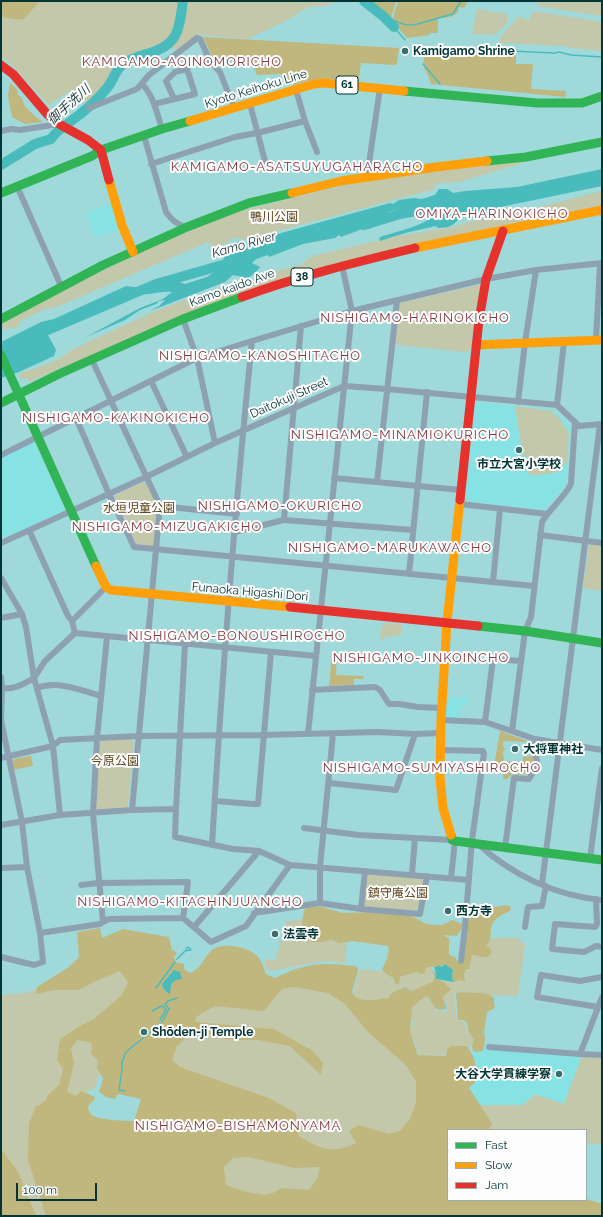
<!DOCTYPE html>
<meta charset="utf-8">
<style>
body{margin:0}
#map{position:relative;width:603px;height:1217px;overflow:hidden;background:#a0d9da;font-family:Raleway,sans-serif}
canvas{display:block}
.frame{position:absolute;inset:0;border:2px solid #033536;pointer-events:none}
.legend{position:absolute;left:447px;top:1129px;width:140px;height:72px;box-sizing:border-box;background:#fdfdfd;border:1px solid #99adad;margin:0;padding:5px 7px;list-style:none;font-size:12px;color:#033536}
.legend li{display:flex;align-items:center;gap:8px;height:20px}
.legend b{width:20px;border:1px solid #99adad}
.scale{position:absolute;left:16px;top:1183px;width:81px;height:18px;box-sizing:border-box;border:2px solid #033536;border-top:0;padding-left:5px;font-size:12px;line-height:14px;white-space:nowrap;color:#033536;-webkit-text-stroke:3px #fdfdfd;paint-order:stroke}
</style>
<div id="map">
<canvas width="603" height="1217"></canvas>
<div class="frame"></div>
<ul class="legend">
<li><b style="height:5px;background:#30b455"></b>Fast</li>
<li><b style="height:5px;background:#ff9f0a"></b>Slow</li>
<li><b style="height:5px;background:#e5322d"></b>Jam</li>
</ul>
<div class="scale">100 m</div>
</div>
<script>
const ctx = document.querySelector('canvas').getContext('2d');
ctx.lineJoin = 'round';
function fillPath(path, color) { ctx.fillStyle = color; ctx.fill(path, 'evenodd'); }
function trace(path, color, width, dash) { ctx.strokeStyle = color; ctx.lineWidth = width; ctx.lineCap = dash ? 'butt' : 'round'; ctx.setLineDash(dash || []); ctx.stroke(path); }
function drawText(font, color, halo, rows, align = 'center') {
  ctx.font = font + ' Raleway,"Noto Sans JP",sans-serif'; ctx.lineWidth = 4; ctx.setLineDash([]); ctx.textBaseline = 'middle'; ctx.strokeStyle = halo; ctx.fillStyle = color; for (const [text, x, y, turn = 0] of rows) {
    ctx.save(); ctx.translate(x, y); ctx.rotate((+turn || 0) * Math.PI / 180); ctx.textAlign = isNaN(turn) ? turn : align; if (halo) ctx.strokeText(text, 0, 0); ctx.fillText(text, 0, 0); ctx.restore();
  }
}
fillPath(new Path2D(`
 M111,203L118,223V230L95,237L86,213Z
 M477,402L552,410L568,423L570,426L566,485L544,510L467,501L465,499L475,404Z
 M32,442L35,443L64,508L63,511L1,539V457Z
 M468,697V705H463L462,707L459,708V719L444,717L445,698Z
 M489,1047L582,1055L564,1104L535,1094L523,1105H480L469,1087L475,1060L472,1053L479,1048Z`), '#86e2e3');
fillPath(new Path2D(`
 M1,1H338L326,6L309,7L282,23L247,39L201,35L197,36L180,49H154L127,59L116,69L105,88L86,104L71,90L49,105L8,61L1,58Z
 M538,1H602V16L537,6Z
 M477,9L500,13H507V23L495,35L472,34Z
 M534,11L602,22V51L570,48L563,46L499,43L501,36L519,16L528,21Z
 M526,159V162L459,182L445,183L434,185L435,189L244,240L240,238L229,239V242L212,248L208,242L57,307L46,309L22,320L16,328L1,329L3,324L6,321L53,293L191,229L243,210L347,185L399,176Z
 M602,191V208L343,262L83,359L29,382L28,379H22L18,374C37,367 56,364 71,350L153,312L199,295L235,284H242L256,281L259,276L302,264L312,256L398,236L453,227L468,222L516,213Z
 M478,285L480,287L475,311L471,349L467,352L397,345L395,342L400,303Z
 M515,406L551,411L560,419L569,433L567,461L558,472L533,476L532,473L528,474L527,457H523Z
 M143,482L146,484L157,505L154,547L136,544L114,496Z
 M589,544L602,545V591L583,588Z
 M383,623L401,624V635L385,637L384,640L381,641L380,630H382Z
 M132,739L134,742L128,806L126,809L98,811L95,808L99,744L102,741Z
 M367,874L422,878L424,880L418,909L415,911L365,907L363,906Z
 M302,920L301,932L303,941L317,942L347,940L345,963L327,961L306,964L272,971L266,969L264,960L277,959L276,951H279V941H287L286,921Z
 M154,936L111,1034L95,1088L71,1100L67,1216H1V995L25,993L55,981Z
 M495,937C502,940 509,937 516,937V939H520L523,944H525L518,996L463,994L462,991L456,992L454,994L457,1021H466V1027L474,1040C471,1052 457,1049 447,1049L445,1055H421L416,1048L414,1040L411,1039L408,1033L410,1027L414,1024C411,1018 406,1017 403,1011L424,997H427L434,1004L435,1010L445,1012L447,1011V1004L444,999V996L434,982L435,980L454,982L461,972L467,970L471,954Z
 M428,967H432L433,982L414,991L406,987L401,988L390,995L389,998L377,1001L355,998L353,996L360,969L376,971H383L385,973L392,977L393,983C400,977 408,974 417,972L420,974Z
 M296,970L346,1001L414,1071L422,1106L362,1201L121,1216L166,1070L193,1007L260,1003Z
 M582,1055H602V1144H586V1130H489L492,1123L480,1105H523L535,1094L564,1104Z`), '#c4c8aa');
fillPath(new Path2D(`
 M1,1H40L23,20L1,17Z
 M369,1H396L391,18Z
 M398,1H468L464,8L459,7L458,12L453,16L438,19V33H430V35L407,38L392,21Z
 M203,37L399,48L397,64L395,65L361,63L359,81C335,79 318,76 294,85L280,74L257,75L252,62L226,60L217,64L211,54Z
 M428,50L516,53V64H533L531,89L566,91L565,97L431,84C427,68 418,67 428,50Z
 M10,83L17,89L18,95C22,97 23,101 25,106C27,109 39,120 43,122L25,124L12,117L8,96Z
 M332,654H337L336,675L364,676L363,679H354V685L329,686Z
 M500,731L533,743L534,755H529L528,742L503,741V746L505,749L503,752L504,761L515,762L514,775H511L507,779H503V771L494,766Z
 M31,756L33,766L13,770L12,762L14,759Z
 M534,756L535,764L528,774L515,775L516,761L523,762V757Z
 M504,905L510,906L511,910C506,913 496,917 493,923C488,931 494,939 486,946L490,948L492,952C487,962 481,955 472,955L469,969H466L464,974L465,981L460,980L454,982L452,977L453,972L444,966L441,967L439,965L437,967H427L425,970V973L420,974L417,972L400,977L399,984H395L393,978L385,973L382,969C386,962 390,954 388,946L352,941L340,943L331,940L324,942H312L305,940C301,930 301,916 306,907H322L343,913L372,912L411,916L419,920L424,923L433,925H442L452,920L464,924L457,936L443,935L449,938V955L455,957L459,963L461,961L468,914L470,912L477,915H480L486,906L496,907Z
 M100,928L102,938L123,929L169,937L172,951L173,950L177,953L174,957L176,962L184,964V969L190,973C201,969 203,958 211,951C220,941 250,947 258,957C262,961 264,969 266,974L275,978C305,963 321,962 353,966L358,967V971L352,992C355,1004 380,999 389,998L390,995L395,991L406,987L411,991C419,989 425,984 433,982L434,976L432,970L436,973V979C443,981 447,984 451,990L444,995L443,999L446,1005V1009L440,1010L435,1008L431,1001L427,996L420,1000L412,1007L410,1032L418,1055L446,1056L447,1049L451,1046H467C476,1059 477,1066 476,1081L469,1088L492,1123L489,1130H448V1200L587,1199L602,1204V1216H46L28,1160L29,1123L36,1106L40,1105L46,1100L47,1096L59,1085L63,1069L57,1060L60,1039L80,1026L95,1018L121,996L128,982L120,971L96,981L79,990H54L36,994L37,987L69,967L79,957L77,932ZM293,987L328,993L344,1003L368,1032L406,1065L416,1082V1102L410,1119L400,1131L389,1134L359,1125L349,1131L356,1143C331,1155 321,1149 299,1136L296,1113L269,1098L180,1067L172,1060L177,1046L192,1033L219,1034L225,1039L239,1040H258L290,1046L321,1075L323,1063L313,1051L274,1029L230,1025L195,1022L196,1017L215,1006L264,1011L282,989ZM77,1040L92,1043L91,1054L98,1060L97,1068L103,1079L99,1092L106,1097L115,1099L118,1094L141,1099L134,1121C125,1121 98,1120 92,1115C89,1113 89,1110 88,1106L95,1099V1097L81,1091L76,1096L67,1092L74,1064L71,1048ZM248,1157L294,1168L320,1167L317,1179L309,1190L282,1188L273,1193L265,1195L246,1192L226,1185L224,1167L233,1158Z
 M461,992C471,994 485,990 494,998V1005L495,1008L487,1012L484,1032L485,1040L483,1051L476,1052L473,1051L472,1046L474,1040L469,1032L467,1022L464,1020H458L456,993Z
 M1,1149L17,1170L36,1216H1Z`), '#c0b77e');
fillPath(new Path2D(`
 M602,169V186L462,215C454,225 451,228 438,228L436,226L405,233L380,241L379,238C383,235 388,235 393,233C406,229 424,225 434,215L433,211C417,207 380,206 375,225L369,229L365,228L341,237L339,235L335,238L303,244L269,257L268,255C262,257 256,258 252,263L260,267L256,272L248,278L233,275L225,282L150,311L159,306L165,300L159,301L156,304L140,310L125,320L86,337L140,308L163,299L172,292C164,291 157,293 149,294C141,295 134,293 126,294L70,316L50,328L48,335L56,350L54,356L19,372L1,378V342L41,322L54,319L126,286C141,289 158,286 172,279L185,284L207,277L220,268L229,244L240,241L245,243L390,203L393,204L399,200L414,198L422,199L435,195L439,189H447L453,193L465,191L517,187Z
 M445,964L453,970L452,977L454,982L436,979V973L434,967H437L438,965L442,967Z
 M174,970L180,972L182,979L176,980L171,984L170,994C167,993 162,988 162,984Z`), '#4abbbd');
trace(new Path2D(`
 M387,19C395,19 402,26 412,25C424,23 440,17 453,14L461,1
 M394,27L405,40
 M460,48L530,52L555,53L559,52L571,55L602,57
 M423,64L440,84
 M186,949L188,947L191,950
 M177,959L185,951L191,950
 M156,988L175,962
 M165,1004L168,1001L177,998
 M152,1011L162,1006
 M160,1020L166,1010L163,1006
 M162,1022L169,1009L165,1004
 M122,1068V1062L126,1052L160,1024
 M122,1069L119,1090L125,1091`), '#4abbbd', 1.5);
trace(new Path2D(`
 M364,1L383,16L394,27
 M1,165L35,144L51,139C57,130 63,128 71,121C84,112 97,100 107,88C113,81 115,71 122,65C131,58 140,56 150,53C180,44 179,27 183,1
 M364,225L400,214L437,207
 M36,335L156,284L233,262`), '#4abbbd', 10);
trace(new Path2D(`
 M142,84C154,96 157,114 162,129
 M296,90L305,121L317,152
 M154,104L195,94L187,69L175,72L166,81L174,99
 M250,104L266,165
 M89,108L137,89L149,75L197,38L200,39L210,61L220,72L234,108
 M1,131L11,129L20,130L59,124
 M144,136L166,212C172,220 176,224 186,227
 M151,164L235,137L257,133L305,121
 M367,177L380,88
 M17,186L61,286
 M183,319L197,358L215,443
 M596,340L600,264
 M92,360L160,506L132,810
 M151,381L187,457
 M518,402L525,343L536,270
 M557,405L564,342
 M76,418L109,494L134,547L534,586
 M1,455L197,358L252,341L352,311L486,279L536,270L602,263
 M334,478L461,490
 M377,482L397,301
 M460,504L547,514
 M160,506L237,514
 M284,520L301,326
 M29,530L68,616L72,621
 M235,532L284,520L413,530
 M540,535L602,543
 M1,543L146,477L215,443L344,386L387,389L557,405L579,426L602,424
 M409,574L427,392
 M1,578L22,614L26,627L34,678C23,684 14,690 1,688
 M493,582L500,509
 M106,587L72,621L75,633L316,656
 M1,618L22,614
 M107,637L97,738L93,814L103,922L109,919L183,918
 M1,677L2,688L1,720L22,822L27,867L40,933L43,962L34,965L1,957
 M37,688C57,680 81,690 101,696
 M312,690L375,687L380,690L389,704H399L418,707L442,708
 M441,720L485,722L535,739L602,750
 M485,722L493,659L521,661
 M512,731L525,631L531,617L542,522C550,508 564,498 571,484L575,422
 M308,734L352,311L342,266
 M440,750L483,751L484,753L472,840L465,927L461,961
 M1,758L53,746L60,740L138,736L264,735L378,732L415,734L441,733
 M329,783L396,790L415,734
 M215,801L253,804H258L271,652
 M176,809L185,644
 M60,815L53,746L34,678L45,661L75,633
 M1,825L60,815L132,810L176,809L175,837L233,849L259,851L290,865L469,880
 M304,828L359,835L452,840
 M478,844C512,875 556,896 602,900
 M212,845C222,676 235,508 252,341
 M505,848L514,778L529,779L537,765L535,739
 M590,858L602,768
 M1,868L27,867
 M412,874L415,838
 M451,878L455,841
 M542,884L600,424
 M81,885L98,883L188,882L183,918L211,942L246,926L290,865
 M596,899L597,924L595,927L555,924L552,949L584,952L596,946L602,947
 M320,903V867L333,734
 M361,909L365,871
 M254,913L320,903L361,909L420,914L427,876
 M194,927L259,851
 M525,927L528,907L542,906L546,886
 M40,933L100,924L103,922
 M598,1007L537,997L541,975L580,981L602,977
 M489,1047L580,1054L602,1055
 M580,1054L602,997`), '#8da1b0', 6);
trace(new Path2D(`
 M404,91L537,103H582L602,96
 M487,161L526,157L602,142
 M1,193L92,156L101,150L162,129L190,121
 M1,319L103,265L187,227L249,203L292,193
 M1,355L96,566
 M1,403L59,374L183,319L242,297
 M478,626L525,631L602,643
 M451,835L452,840L455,841L602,860`), '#30b455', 9);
trace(new Path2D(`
 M190,121L314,84L324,83L404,91
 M109,180L122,225L133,252
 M292,193L341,181L436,167L487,161
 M415,248L602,210
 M476,345L602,340
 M96,566L106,587L111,590L290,607
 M451,835L443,808L440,778L441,720L447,622L460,500`), '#ff9f0a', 9);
trace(new Path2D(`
 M1,65L13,74L47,114L59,124L88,140L101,150L109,180
 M242,297C299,276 357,262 415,248
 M460,500L479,320L486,279L503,231
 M290,607L478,626`), '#e5322d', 9);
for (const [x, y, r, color] of [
 [405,51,4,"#3a6e6f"],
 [519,450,4,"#3a6e6f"],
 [515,749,4,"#3a6e6f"],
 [448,911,4,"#3a6e6f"],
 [275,934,4,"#3a6e6f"],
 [144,1032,4,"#3a6e6f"],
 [559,1074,4,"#3a6e6f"]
]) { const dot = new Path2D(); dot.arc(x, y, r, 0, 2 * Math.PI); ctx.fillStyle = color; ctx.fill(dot); trace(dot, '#fdfdfd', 1.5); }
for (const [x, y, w] of [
 [347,85,22],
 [302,277,22]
]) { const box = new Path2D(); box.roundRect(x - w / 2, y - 9, w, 18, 3); ctx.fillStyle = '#fdfdfd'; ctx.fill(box); trace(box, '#033536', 1); }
drawText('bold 11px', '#033536', null, [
 ["61",347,85],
 ["38",302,277]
]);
drawText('bold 12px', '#033536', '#fdfdfd', [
 ["Kamigamo Shrine",413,51],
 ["市立大宮小学校",519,464,"center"],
 ["大将軍神社",523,749],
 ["西方寺",456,911],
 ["法雲寺",283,934],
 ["Shōden-ji Temple",152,1032],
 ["大谷大学貫練学寮",551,1074,"right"]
], 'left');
drawText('12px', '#033536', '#fdfdfd', [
 ["Kyoto Keihoku Line",256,89,-17],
 ["Kamo kaido Ave",232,288,-20],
 ["Daitokuji Street",289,398,-24],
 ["Funaoka Higashi Dori",250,592,5]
]);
drawText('12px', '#5e441b', '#fdfdfd', [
 ["鴨川公園",274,217],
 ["水垣児童公園",139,508],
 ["今原公園",115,761],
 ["鎮守庵公園",398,893]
]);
ctx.letterSpacing = '1px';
drawText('13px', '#813940', '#fdfdfd', [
 ["KAMIGAMO-AOINOMORICHO",182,62],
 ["KAMIGAMO-ASATSUYUGAHARACHO",297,167],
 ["OMIYA-HARINOKICHO",492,214],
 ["NISHIGAMO-HARINOKICHO",415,318],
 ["NISHIGAMO-KANOSHITACHO",260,356],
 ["NISHIGAMO-KAKINOKICHO",116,418],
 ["NISHIGAMO-MINAMIOKURICHO",400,435],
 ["NISHIGAMO-OKURICHO",280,506],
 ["NISHIGAMO-MIZUGAKICHO",167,527],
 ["NISHIGAMO-MARUKAWACHO",390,548],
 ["NISHIGAMO-BONOUSHIROCHO",237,636],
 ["NISHIGAMO-JINKOINCHO",421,658],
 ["NISHIGAMO-SUMIYASHIROCHO",432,768],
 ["NISHIGAMO-KITACHINJUANCHO",190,902],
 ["NISHIGAMO-BISHAMONYAMA",238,1126]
]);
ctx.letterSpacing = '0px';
drawText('italic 13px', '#233e3f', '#fdfdfd', [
 ["御手洗川",69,105,-42],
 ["Kamo River",244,245,-16]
]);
</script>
